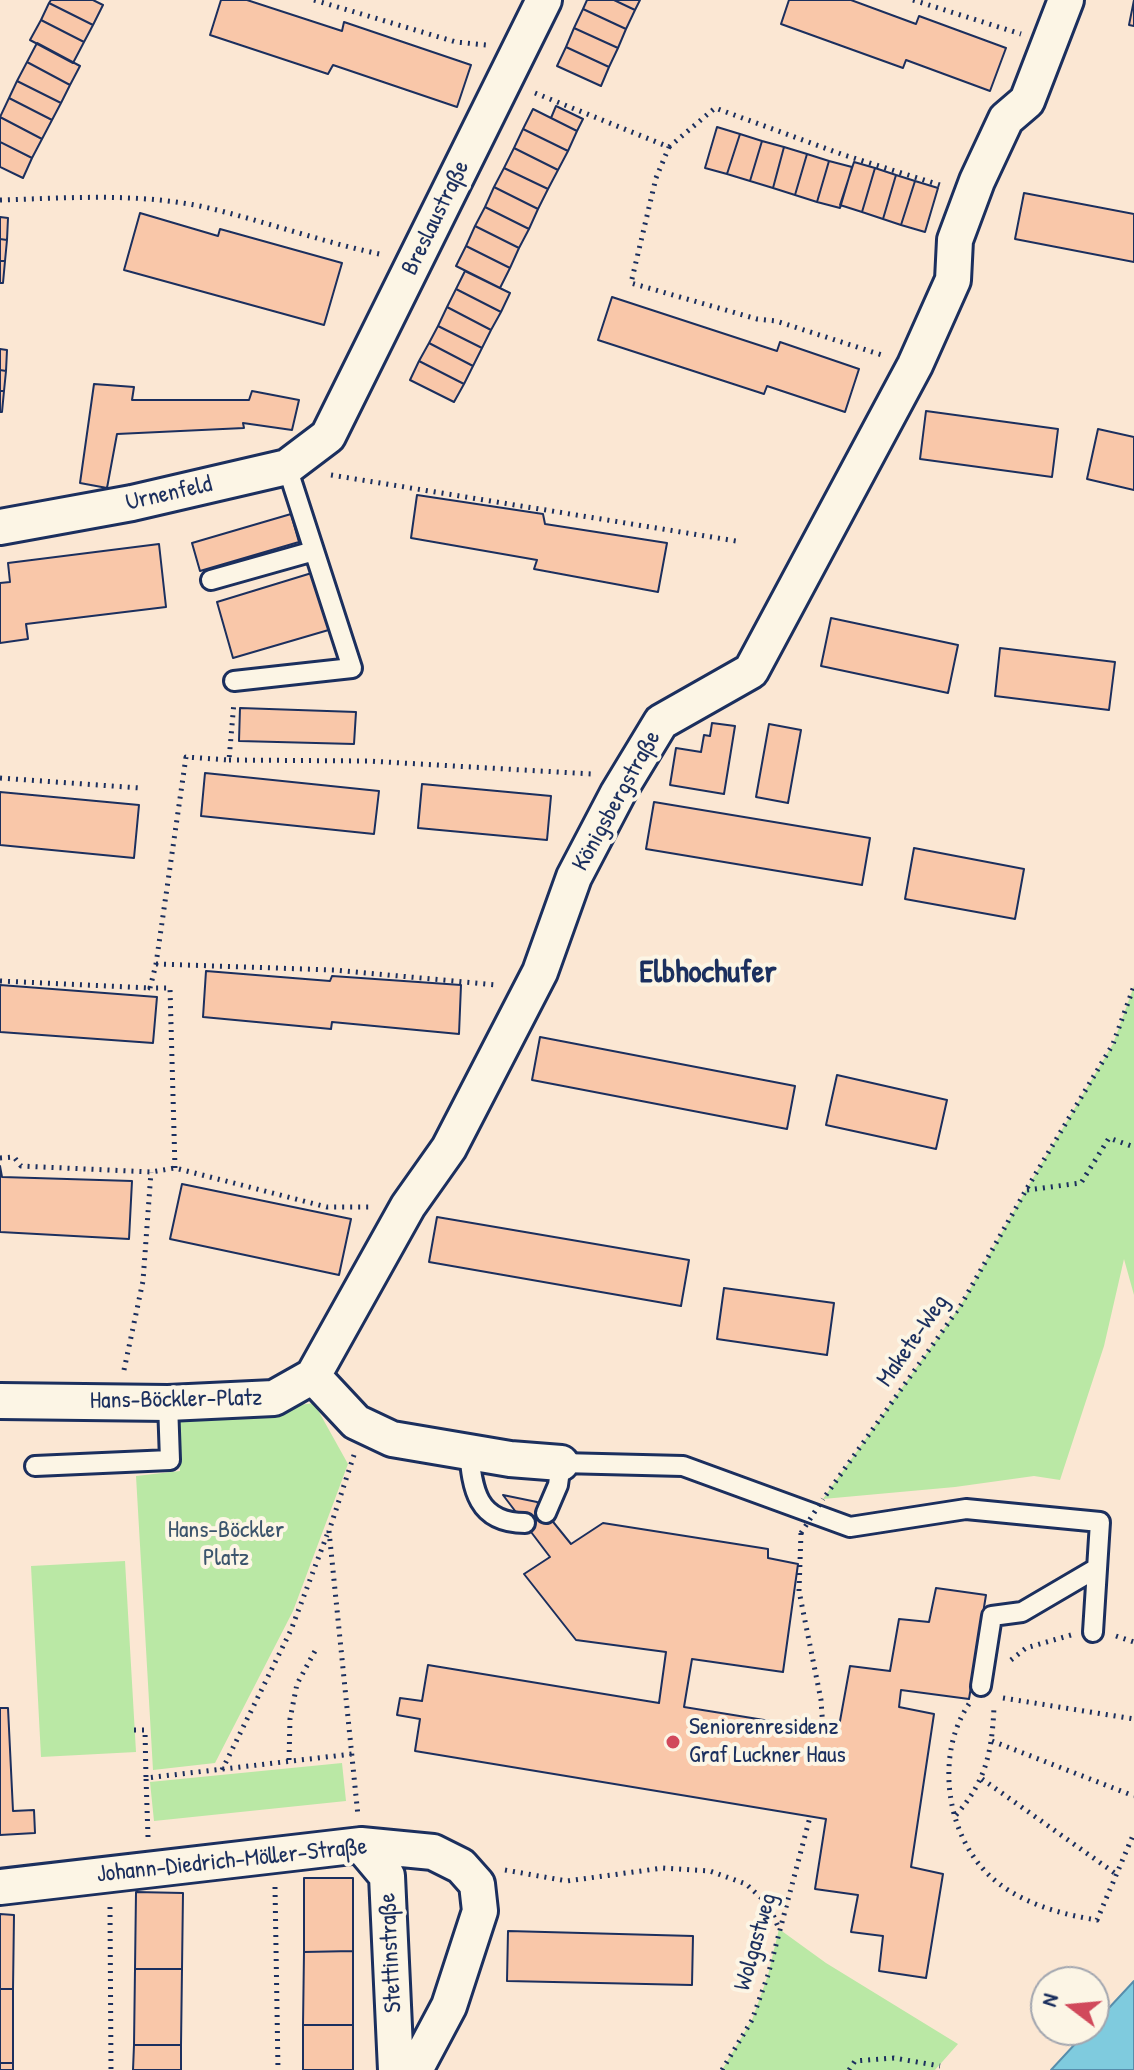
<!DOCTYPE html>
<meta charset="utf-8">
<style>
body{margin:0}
#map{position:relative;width:1134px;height:2070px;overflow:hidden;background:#fbe7d3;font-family:"Patrick Hand",sans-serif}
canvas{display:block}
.north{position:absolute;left:1030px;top:1966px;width:80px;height:80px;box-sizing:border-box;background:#fcf5e5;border:2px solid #a2a6af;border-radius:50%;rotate:286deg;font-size:22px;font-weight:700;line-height:32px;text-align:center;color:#1b2f5e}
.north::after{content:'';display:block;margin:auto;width:28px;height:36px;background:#d1495b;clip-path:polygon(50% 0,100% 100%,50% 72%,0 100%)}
</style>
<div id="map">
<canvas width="1134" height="2070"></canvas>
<div class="north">N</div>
</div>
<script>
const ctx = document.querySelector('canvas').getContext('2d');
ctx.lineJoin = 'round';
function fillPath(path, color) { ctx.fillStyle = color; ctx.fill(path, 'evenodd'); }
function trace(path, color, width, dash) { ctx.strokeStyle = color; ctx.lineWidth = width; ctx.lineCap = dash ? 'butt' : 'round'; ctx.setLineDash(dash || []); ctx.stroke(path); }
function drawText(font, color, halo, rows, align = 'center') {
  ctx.font = font + ' "Patrick Hand",sans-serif'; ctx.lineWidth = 8; ctx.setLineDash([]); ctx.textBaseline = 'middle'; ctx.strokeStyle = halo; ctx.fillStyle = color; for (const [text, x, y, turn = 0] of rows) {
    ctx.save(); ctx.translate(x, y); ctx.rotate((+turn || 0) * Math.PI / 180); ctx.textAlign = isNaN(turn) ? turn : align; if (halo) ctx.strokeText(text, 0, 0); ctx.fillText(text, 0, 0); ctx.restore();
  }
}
fillPath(new Path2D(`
 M1134,986V1295L1124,1259L1104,1346L1060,1480L1034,1476L955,1487L823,1499L961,1305L1026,1190L1113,1044Z
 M314,1403L348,1464L293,1611L215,1763L153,1770L136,1476L180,1471L174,1422Z
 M125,1561L136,1752L41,1757L31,1566Z
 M342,1763L346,1801L154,1821L150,1782Z
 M779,1929L826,1963L958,2044L935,2070H722L752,2020L768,1975Z`), '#bae8a5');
const water = new Path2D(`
 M1134,1981V2070H1051L1088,2030H1094V2024Z`);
fillPath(water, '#7fcbde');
trace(water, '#578dab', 2);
const building = new Path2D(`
 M51,0H93L103,5L93,25L49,3Z
 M221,0H247L342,31L344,22L471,65L457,107L333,65L328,74L210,35Z
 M587,0H614L635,10L626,29L583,9Z
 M614,0H640L635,10Z
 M789,0H851L916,24L919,16L1006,48L990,91L906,60L903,68L781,24Z
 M1134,0V26L1129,25Z
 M49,3L93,25L84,42L41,20Z
 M583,9L626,29L618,48L574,28Z
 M41,20L84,42L73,63L30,40Z
 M574,28L618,48L609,67L566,47Z
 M37,43L80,66L70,85L27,62Z
 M566,47L609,67L601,86L557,66Z
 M27,62L70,85L61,103L17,81Z
 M17,81L61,103L52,120L9,98Z
 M9,98L52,120L42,139L0,117Z
 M556,106L583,119L577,131L551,118Z
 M533,109L577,131L568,151L523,129Z
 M0,117L42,139L32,158L0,142Z
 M717,127L740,134L727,174L705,168Z
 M523,129L568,151L558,170L514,148Z
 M740,134L762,141L750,181L727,174Z
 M762,141L784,147L773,188L750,181Z
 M0,142L32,158L23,178L0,167Z
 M784,147L807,154L795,195L773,188Z
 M514,148L558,170L548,189L504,168Z
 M807,154L829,161L817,202L795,195Z
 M829,161L852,167L840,208L817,202Z
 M854,162L875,168L862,212L840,205Z
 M504,168L548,189L538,209L494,187Z
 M875,168L896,175L883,219L862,212Z
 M896,175L915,181L901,225L883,219Z
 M915,181L938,188L925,232L901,225Z
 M494,187L538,209L529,229L485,207Z
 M1024,193L1134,214V262L1015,239Z
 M485,207L529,229L519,248L475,226Z
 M140,213L218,236L220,229L342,263L324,325L124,270Z
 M0,217L8,218L7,240L0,239Z
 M475,226L519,248L510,268L466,246Z
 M0,239L7,240L5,261H0Z
 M466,246L510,268L500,288L456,266Z
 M0,261H5L3,283H0Z
 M465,271L510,293L501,312L456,289Z
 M456,289L501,312L491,330L447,307Z
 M612,297L777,351L780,342L859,369L845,412L767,386L764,394L598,340Z
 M447,307L491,330L482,348L438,326Z
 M438,326L482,348L473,366L429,343Z
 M429,343L473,366L464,384L419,361Z
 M0,349L7,350L6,371L0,370Z
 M419,361L464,384L454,402L410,380Z
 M0,370L6,371L4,391H0Z
 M94,384L134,387L132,400H249L252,391L299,400L292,430L243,423L244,428L117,434L107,488L80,483Z
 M0,391H4L2,412H0Z
 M926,411L1058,429L1052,477L920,459Z
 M1098,429L1134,437V490L1087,479Z
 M417,495L543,514L545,524L667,543L658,592L534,569L537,560L411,538Z
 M291,514L299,542L200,571L192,543Z
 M159,544L166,607L26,624L28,639L0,643V583L10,582L8,563Z
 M315,572L332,629L233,658L217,602Z
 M831,618L958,645L948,693L821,666Z
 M1000,648L1115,662L1109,710L995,696Z
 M240,708L356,712L354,744L239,741Z
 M712,723L735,726L724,794L670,785L676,748L701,752L704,735L710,736Z
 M769,724L801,730L788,803L756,797Z
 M205,773L379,791L374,834L201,816Z
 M422,784L551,796L547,840L418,828Z
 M0,792L139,805L134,858L0,845Z
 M654,802L870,838L862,885L646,849Z
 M914,848L1024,869L1015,919L905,899Z
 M206,971L330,981L332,976L461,985L459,1034L332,1022L331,1029L203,1017Z
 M0,985L157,997L153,1043L0,1032Z
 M540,1037L795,1086L787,1129L532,1080Z
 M837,1075L947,1100L936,1149L826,1125Z
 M0,1166L2,1177L132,1181L129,1239L0,1232Z
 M182,1184L351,1219L339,1275L170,1239Z
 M437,1217L689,1260L681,1306L429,1262Z
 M724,1288L834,1303L827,1355L717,1339Z
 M503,1495L537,1502L571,1544L603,1523L768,1549V1558L798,1564L783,1672L692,1659L684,1707L838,1732L850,1666L890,1671L899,1619L929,1622L936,1588L986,1595L969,1699L901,1690L899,1707L934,1714L911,1867L943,1874L926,1978L879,1971L883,1936L851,1932L858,1895L815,1889L826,1819L415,1751L420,1719L397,1715L400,1698L422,1701L428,1665L659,1703L666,1652L576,1640L524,1574L550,1557Z
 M0,1708H8L13,1811L34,1810L35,1833L0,1835Z
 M304,1878H353V1951L304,1952Z
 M136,1892L183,1893L182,1969H135Z
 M0,1914L14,1915L13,1989H0Z
 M508,1931L693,1936L692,1985L507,1981Z
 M353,1951V2025H303L304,1952Z
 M135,1969H182L181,2045H134Z
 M0,1989H13V2063H0Z
 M303,2025H353V2070H303Z
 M134,2045H181V2070H133Z
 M0,2063H13V2070H0Z`);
fillPath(building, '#f9c7a9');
trace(building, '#1b2f5e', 2);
const service = new Path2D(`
 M211,580L314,551
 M234,681L352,668L287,467
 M469,1450C472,1489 477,1523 525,1523
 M35,1466L170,1460L168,1403
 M546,1513L558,1485L561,1463L683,1466L850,1527L966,1509L1100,1522L1093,1632
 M981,1686L992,1616L1022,1612L1097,1568`);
const minor = new Path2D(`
 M0,527L132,503L287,467L328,436L544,0
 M313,1376L408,1206L449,1148L540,972L574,877L618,793L661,722L751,671L915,365L953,280L955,240L977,181L1006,119L1027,101L1066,0
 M313,1376L356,1422L392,1439L510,1459L561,1463
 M0,1401L168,1403L274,1398L313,1376
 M361,1845L387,1876L396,2070
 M0,1887L361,1845L433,1852L461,1866L477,1884L480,1911L449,2006L415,2070`);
trace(service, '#1b2f5e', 24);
trace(minor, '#1b2f5e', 40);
trace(new Path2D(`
 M314,0L456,42L486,45
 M913,0L1021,34
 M535,93L669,147L656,178L631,283L757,319L776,321L885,356
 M669,147L715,108L844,155L940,185
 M0,200C70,198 144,192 213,209C270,223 326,243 384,255
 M331,475L736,541
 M229,760L368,761L592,774
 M0,778L140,788
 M156,964L334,970L497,985
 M0,981L150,988
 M0,1158L14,1157L21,1166L151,1172L175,1168L327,1207H370
 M175,1168L170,988H150L156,964L186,757L229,760L234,702
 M1027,1190L1081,1183L1109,1138L1134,1147
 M124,1370L143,1281L151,1172
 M354,1455L329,1531L358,1816
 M826,1495L961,1305L1026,1190L1113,1044L1134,986
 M801,1533L799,1591L821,1700L823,1729
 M1116,1636L1134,1642
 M1011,1660L1026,1648L1071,1635
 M1003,1698L1134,1719
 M969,1704C936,1752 945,1829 985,1871C1013,1901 1058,1914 1097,1920L1134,1833
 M134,1730H145L146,1778
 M992,1741L1134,1796
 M289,1760L290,1719L297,1684L315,1651
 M222,1770L291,1630L327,1535
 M982,1779L1116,1874
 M956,1815C986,1781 992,1752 994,1707
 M148,1837L146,1778L352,1754
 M505,1870L567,1881L663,1868L710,1871L746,1884L769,1905L779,1929
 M275,1887L278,2070
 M110,1907L111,2070
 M722,2070L752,2020L768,1975L810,1817
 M849,2070L855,2061L894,2058L940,2066`), '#1b2f5e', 5, [2, 6]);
trace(service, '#fcf5e5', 18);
trace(minor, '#fcf5e5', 34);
trace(new Path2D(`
 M801,1533L823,1499`), '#1b2f5e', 5, [2, 6]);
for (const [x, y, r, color] of [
 [673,1742,8,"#d1495b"]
]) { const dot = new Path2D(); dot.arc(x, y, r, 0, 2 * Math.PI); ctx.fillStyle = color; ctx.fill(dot); trace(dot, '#fcf5e5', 3); }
drawText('24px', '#1b2f5e', '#fcf5e5', [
 ["Breslaustraße",436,218,-64],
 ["Urnenfeld",169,494,-13],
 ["Königsbergstraße",617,801,-61],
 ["Makete-Weg",913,1341,-55],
 ["Hans-Böckler-Platz",176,1400,-1],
 ["Johann-Diedrich-Möller-Straße",232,1861,-6],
 ["Wolgastweg",756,1942,-74],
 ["Stettinstraße",391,1953,-93]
]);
drawText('24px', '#3b546c', '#fcf5e5', [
 ["Hans-Böckler",226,1531],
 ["Platz",226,1559]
]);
drawText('24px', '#1b2f5e', '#fcf5e5', [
 ["Seniorenresidenz",689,1728],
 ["Graf Luckner Haus",689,1756]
], 'left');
drawText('bold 32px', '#1b2f5e', '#fcf5e5', [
 ["Elbhochufer",708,973]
]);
</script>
